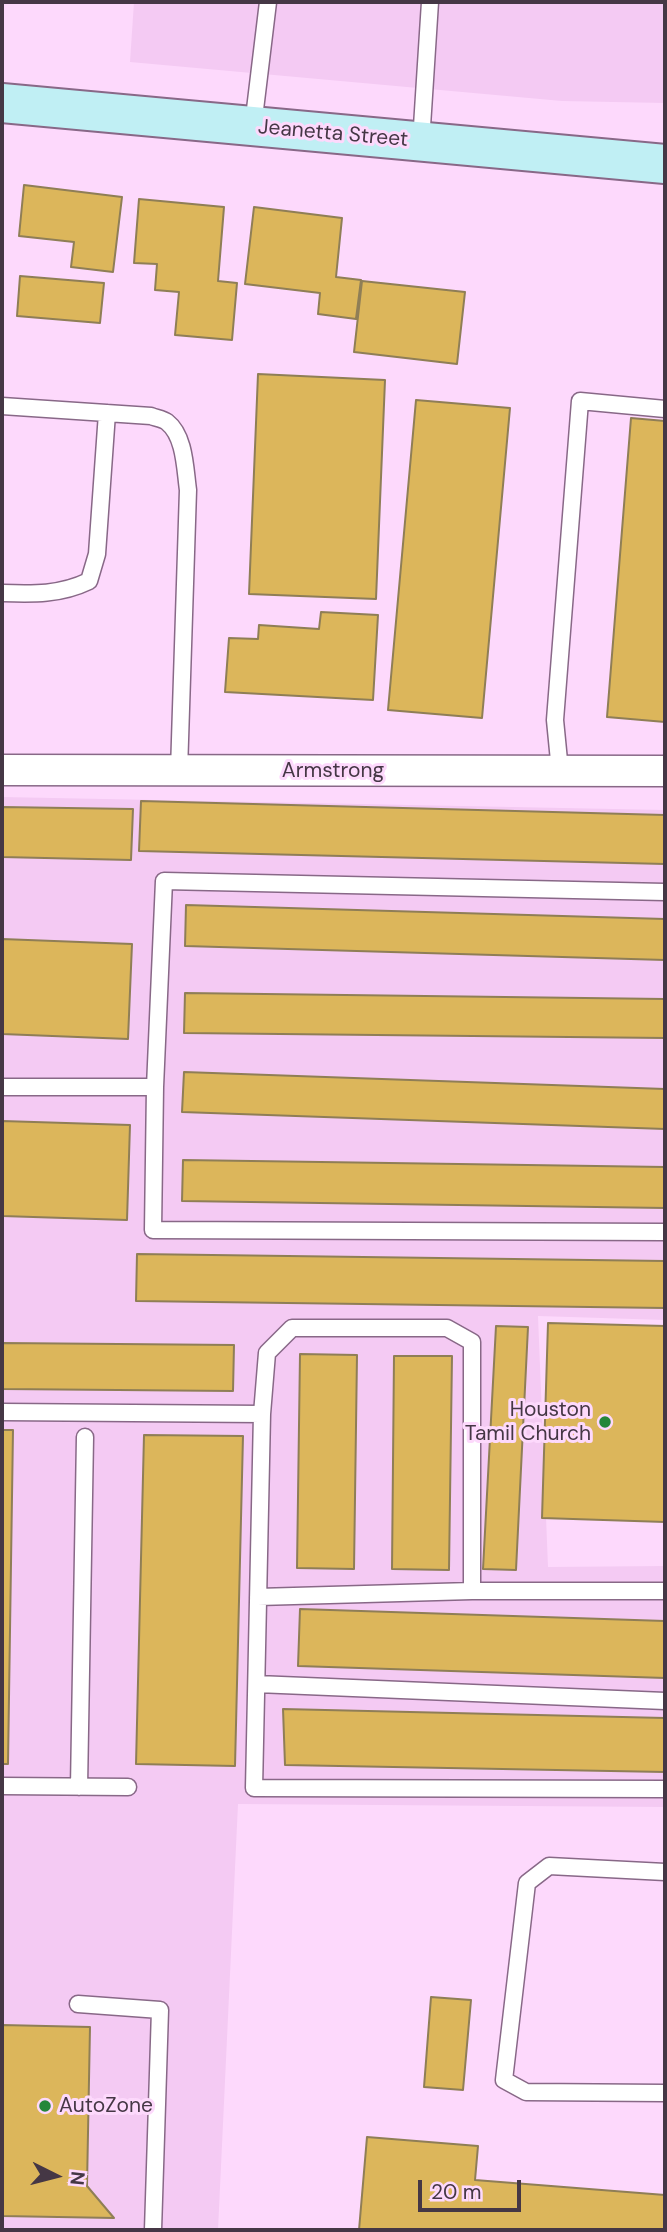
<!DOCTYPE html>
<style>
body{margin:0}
#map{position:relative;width:667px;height:2232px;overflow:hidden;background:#fdd9fc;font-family:"DM Sans",sans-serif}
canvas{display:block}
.frame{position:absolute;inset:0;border:4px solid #453745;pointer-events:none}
.north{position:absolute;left:21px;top:2141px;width:70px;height:70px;-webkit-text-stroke:5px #fdd9fc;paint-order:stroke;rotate:96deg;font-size:19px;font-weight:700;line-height:28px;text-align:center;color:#453745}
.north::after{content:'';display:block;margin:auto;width:24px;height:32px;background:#453745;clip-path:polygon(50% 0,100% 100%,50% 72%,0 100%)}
.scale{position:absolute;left:418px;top:2180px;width:103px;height:32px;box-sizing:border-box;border:4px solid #453745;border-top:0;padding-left:9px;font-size:21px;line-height:24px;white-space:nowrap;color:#453745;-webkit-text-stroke:5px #fdd9fc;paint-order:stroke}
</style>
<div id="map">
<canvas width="667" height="2232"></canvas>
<div class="frame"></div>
<div class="north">N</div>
<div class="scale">20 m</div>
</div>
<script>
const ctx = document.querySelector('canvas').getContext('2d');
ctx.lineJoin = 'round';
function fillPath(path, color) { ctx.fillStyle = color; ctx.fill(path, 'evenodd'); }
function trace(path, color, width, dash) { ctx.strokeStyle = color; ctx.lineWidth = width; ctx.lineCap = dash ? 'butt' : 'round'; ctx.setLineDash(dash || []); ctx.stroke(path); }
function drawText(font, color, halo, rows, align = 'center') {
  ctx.font = font + ' "DM Sans",sans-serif'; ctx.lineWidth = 6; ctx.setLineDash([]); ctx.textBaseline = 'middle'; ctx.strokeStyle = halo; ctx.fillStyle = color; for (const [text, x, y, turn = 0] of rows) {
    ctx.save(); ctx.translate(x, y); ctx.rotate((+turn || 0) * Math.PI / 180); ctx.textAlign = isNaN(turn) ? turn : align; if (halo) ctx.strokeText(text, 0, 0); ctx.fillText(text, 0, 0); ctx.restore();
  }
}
fillPath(new Path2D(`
 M134,2H665V103L562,101L130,62Z
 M2,797L665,810V1320L538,1316L548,1567L665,1566V1807L238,1804L218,2230H2Z`), '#f4caf3');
const building = new Path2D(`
 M24,185L122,197L113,272L71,267L74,242L19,236Z
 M139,199L224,207L218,281L237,283L232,340L175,335L179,292L155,290L157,264L134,263Z
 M254,207L342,218L336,277L361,280L356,319L318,314L320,293L245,284Z
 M20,276L104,283L100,323L17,316Z
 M362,281L465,292L457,364L354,352Z
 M258,374L385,380L376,599L249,594Z
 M416,400L510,408L482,718L388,710Z
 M631,418L665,421V722L607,717Z
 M321,612L378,615L373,700L225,692L229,638L258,639L259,625L319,629Z
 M141,801L665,815V864L139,851Z
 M2,807L133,809L131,860L2,857Z
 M186,905L665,919V960L185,946Z
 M2,939L132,944L128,1039L2,1034Z
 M185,993L665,999V1038L184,1033Z
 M184,1072L665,1089V1129L182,1112Z
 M2,1121L130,1125L127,1220L2,1216Z
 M183,1160L665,1167V1208L182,1201Z
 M137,1254L665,1261V1308L136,1301Z
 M548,1323L665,1326V1522L542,1518Z
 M496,1326L528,1327L516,1570L483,1569Z
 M2,1343L234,1345L233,1391L2,1389Z
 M300,1354L357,1355L354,1569L297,1568Z
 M394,1356H452L449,1570L392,1569Z
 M2,1430H13L8,1764H2Z
 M144,1435L243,1436L235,1766L136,1764Z
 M300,1609L665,1621V1678L298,1666Z
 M283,1709L665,1718V1772L285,1765Z
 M431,1997L471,2000L463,2090L424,2087Z
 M2,2025L90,2027L87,2186L114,2218L2,2216Z
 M367,2137L478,2146L475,2180L665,2195V2230H359Z`);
fillPath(building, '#dcb65b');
trace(building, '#8f7e56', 2);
const lane = new Path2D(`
 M253,126L268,2
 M421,142L430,2
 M2,406L151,416C156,418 163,419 167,422C185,436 185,469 188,490L179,771
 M2,593C33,594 60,595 89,581L97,554L107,413
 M560,771L555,720L580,401L665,409
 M665,892L164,881L155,1087L153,1230L665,1232
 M2,1087H155
 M2,1412L262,1414L267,1353L292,1328H447L472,1342V1591H665
 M262,1414L254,1788L665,1789
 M258,1597L472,1591
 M257,1684L665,1701
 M2,1786L128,1787
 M79,1787L85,1437
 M665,1872L549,1866L527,1883L504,2080L526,2092L665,2093
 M78,2004L160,2010L153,2230`);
const street = new Path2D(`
 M2,770L665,771`);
const secondary = new Path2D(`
 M2,103L665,164`);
trace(lane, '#886887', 19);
trace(street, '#886887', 33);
trace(secondary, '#886887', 42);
trace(lane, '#fff', 16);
trace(street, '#fff', 30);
trace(secondary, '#c0eff4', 38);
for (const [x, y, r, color] of [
 [605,1422,7,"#248639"],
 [45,2106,7,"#248639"]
]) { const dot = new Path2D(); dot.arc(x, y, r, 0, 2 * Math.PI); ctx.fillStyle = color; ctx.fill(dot); trace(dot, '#fdd9fc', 2.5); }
drawText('21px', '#453745', '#fdd9fc', [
 ["Jeanetta Street",333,134,5],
 ["Armstrong",333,771]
]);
drawText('21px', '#453745', '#fdd9fc', [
 ["Houston",591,1410],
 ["Tamil Church",591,1434],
 ["AutoZone",59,2106,"left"]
], 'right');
</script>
